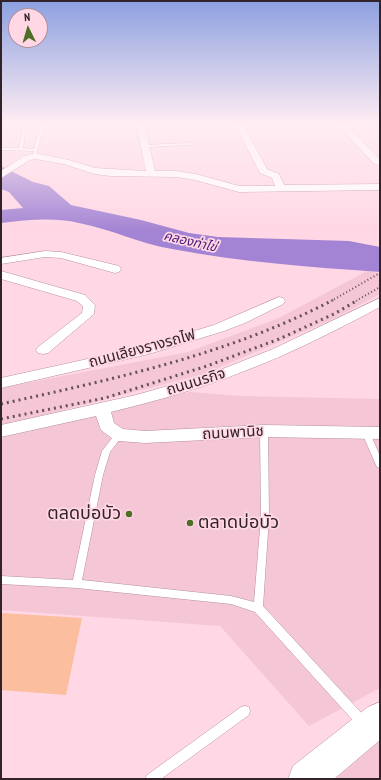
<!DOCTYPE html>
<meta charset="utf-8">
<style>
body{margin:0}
#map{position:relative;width:381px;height:780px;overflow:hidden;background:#ffd7e5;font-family:"PT Sans Narrow",sans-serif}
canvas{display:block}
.frame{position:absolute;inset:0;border:2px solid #312328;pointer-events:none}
.north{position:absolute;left:8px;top:8px;width:40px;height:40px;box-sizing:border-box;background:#ffd7e5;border:1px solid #ad8f99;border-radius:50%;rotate:355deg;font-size:11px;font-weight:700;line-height:16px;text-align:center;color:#312328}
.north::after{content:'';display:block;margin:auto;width:14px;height:18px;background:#4d6f26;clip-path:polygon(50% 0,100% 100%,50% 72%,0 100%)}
</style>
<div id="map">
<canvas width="381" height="780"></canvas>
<div class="frame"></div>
<div class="north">N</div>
</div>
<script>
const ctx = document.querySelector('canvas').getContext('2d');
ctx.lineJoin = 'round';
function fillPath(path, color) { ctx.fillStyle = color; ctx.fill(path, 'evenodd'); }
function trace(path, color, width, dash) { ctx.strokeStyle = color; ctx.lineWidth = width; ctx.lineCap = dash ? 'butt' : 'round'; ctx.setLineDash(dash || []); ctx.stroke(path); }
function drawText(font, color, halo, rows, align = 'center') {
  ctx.font = font + ' "PT Sans Narrow","Noto Sans Thai",sans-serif'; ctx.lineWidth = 3.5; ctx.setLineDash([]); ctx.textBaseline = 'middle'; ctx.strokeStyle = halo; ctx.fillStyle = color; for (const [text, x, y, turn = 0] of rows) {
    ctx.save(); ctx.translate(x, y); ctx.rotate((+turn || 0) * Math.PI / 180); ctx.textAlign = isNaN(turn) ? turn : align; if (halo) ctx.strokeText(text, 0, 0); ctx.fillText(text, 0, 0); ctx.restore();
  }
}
fillPath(new Path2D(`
 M367,271L380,273V294L333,319L204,374L1,426V388L188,352L279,318Z
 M190,392L240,396L380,399V688L309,726L220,626L1,610V436Z
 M380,740V779H333Z`), '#f4c6d6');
fillPath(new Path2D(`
 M1,613L82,618L66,695L1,690Z`), '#fbbe9e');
fillPath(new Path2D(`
 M1,166L33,182L49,186L71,205L141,220L189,233L218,237L349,241L380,247V272C310,267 241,262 172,249C141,244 111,229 79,223C53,217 27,220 1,223V210L23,208L9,192L1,189Z`), '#a383d3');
const lane = new Path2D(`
 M1,123L21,124L26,127L23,148L34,149L41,123H45L36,155H34V151L1,150V148H19L23,128L20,126Z
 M139,123H155L140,125H139Z
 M189,143H190V145L146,147L144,146L146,145Z
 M264,428L267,429L268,431L269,517L263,606L366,718L368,722L366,726L362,728L358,726L255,612L231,604L77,588L1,584V576L73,580L95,475L102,451L116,433H122L123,435L110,452L103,475L82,580L231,596L254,602L261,517L260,431L261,429Z
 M366,430L369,431L370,433L380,456V468L377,467L376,465L362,433L363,431Z
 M245,706L249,707L250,711L249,715L161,779H145L147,775L241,707Z`);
const street = new Path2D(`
 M136,123H144L155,171H176L196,174L239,186H275L272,178L260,173L234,123H242L267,169L279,174L284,185L380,184V190L239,192L195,180L176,177L111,176L94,174L64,164L35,159L30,160L1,178V171L24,156L35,153L69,160L95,168L146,171Z
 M336,123H345L380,160V166L373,163Z
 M45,251L61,252L119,266L121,269L119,272L115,273L61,258L45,257L1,264V258Z
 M1,271L85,295L95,305L94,314L48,353L43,354L38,353L36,350L38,347L82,313L83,306L77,301L1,279Z
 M279,297L283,298L285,301L283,304L245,323L224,331L149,354L1,388V378L142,347L214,325Z
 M380,298V307C335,331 290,354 242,372C200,389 155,401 111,412L114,423L123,429L145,431L264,425L380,427V439L264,437L145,443L119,441L113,439L101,430L96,416L1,437V425L136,395L210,374L273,349Z`);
const secondary = new Path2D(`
 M380,702V740L334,779H288L293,766L368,707Z`);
trace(lane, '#b6919e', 1);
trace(street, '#b6919e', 1);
trace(secondary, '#b6919e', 1);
fillPath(lane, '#fff');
fillPath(street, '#fff');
fillPath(secondary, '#fff');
trace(new Path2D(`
 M331,301L380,273
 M356,301L380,287`), '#665158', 2, [1, 2.5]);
trace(new Path2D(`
 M1,404C114,379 230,354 333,300
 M1,419L105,398L207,366L279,339L334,314L358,300`), '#665158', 3, [2, 4]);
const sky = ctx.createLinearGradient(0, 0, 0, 232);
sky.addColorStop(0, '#8ca0e0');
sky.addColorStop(0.53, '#ffedf3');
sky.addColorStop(1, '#ffedf300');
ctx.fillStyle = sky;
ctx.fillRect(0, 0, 381, 232);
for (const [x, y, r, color] of [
 [129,514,4,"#4d6f26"],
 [190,523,4,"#4d6f26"]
]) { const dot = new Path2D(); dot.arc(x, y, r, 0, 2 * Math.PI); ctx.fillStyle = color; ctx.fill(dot); trace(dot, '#ffd7e5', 1.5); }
drawText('italic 13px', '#471876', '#ffd7e5', [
 ["คลองท่าไข่",190,242,13]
]);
drawText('15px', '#312328', '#ffd7e5', [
 ["ถนนเลียงรางรถไฟ",142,349,-15],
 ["ถนนนรกิจ",196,382,-17],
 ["ถนนพานิช",233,433,-3]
]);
drawText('18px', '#312328', '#ffd7e5', [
 ["ตลดบ่อบัว",121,514],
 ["ตลาดบ่อบัว",198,523,"left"]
], 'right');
</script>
